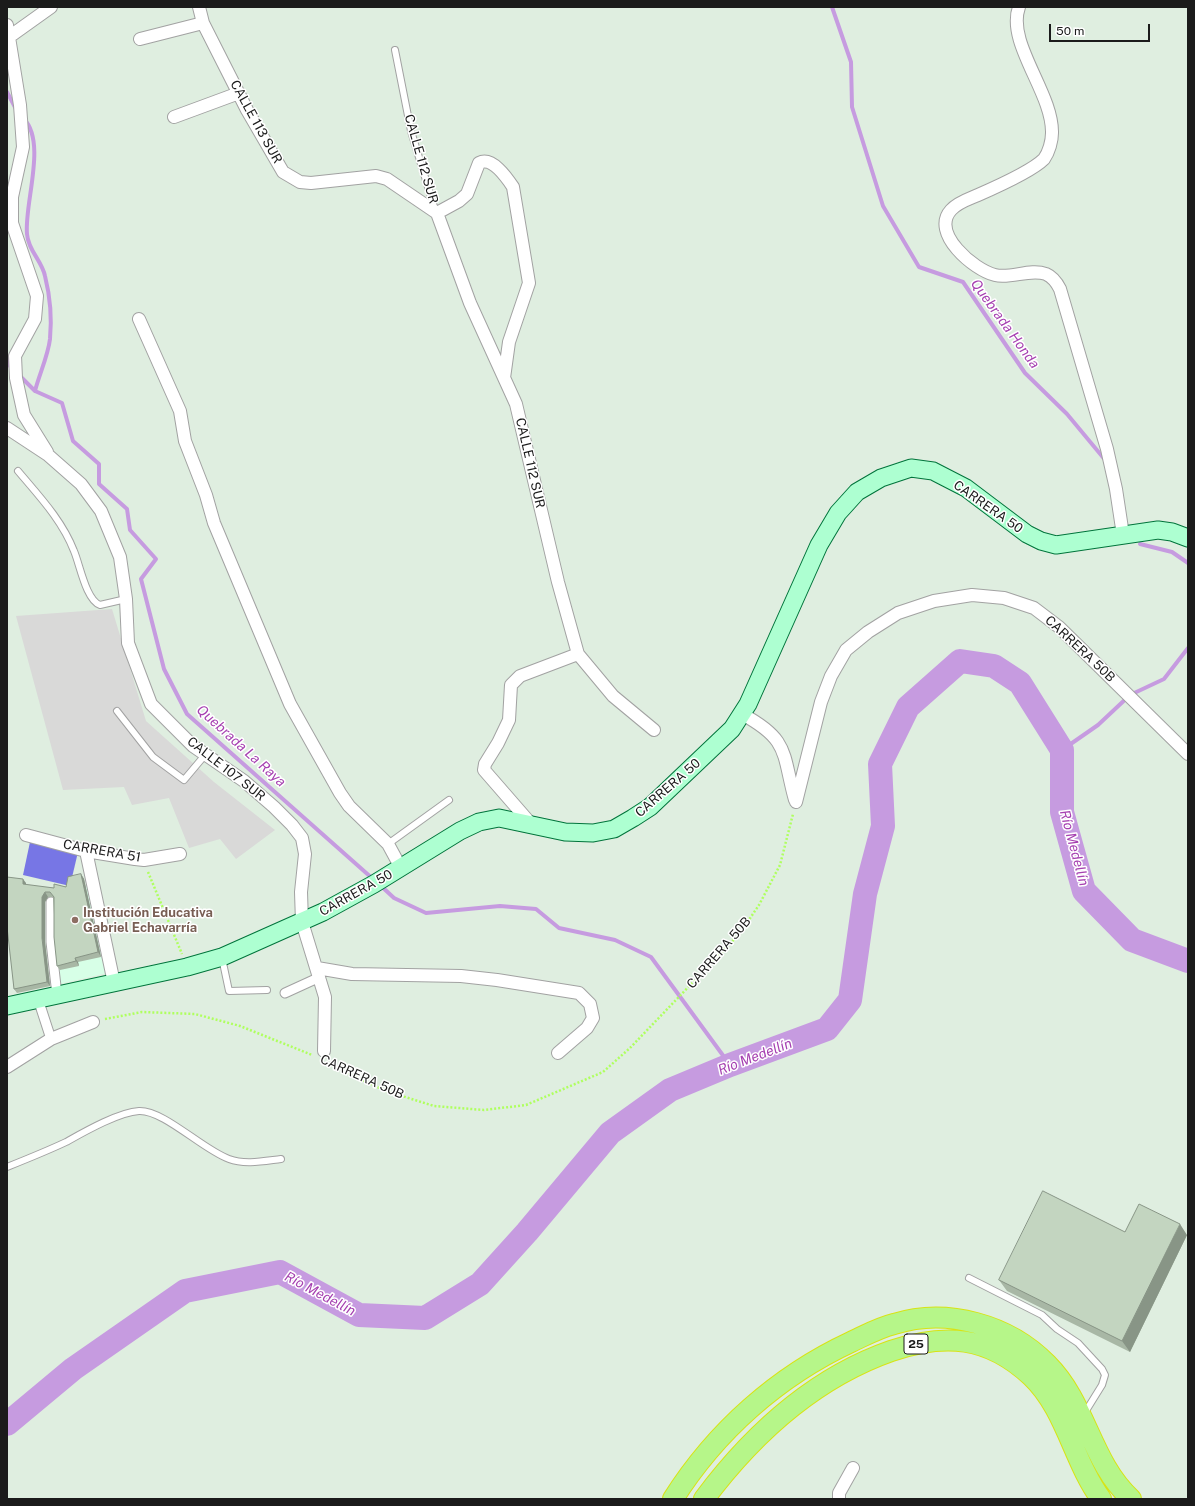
<!DOCTYPE html>
<meta charset="utf-8">
<style>
body{margin:0}
#map{position:relative;width:1195px;height:1506px;overflow:hidden;background:#dfeee0;font-family:"Public Sans",sans-serif}
canvas{display:block}
.frame{position:absolute;inset:0;border:8px solid #1b1b1b;pointer-events:none}
.scale{position:absolute;left:1049px;top:24px;width:101px;height:18px;box-sizing:border-box;border:2px solid #1b1b1b;border-top:0;padding-left:5px;font-size:12px;line-height:14px;white-space:nowrap;color:#1b1b1b;-webkit-text-stroke:3px #fff;paint-order:stroke}
</style>
<div id="map">
<canvas width="1195" height="1506"></canvas>
<div class="frame"></div>
<div class="scale">50 m</div>
</div>
<script>
const ctx = document.querySelector('canvas').getContext('2d');
ctx.lineJoin = 'round';
function fillPath(path, color) { ctx.fillStyle = color; ctx.fill(path, 'evenodd'); }
function trace(path, color, width, dash) { ctx.strokeStyle = color; ctx.lineWidth = width; ctx.lineCap = dash ? 'butt' : 'round'; ctx.setLineDash(dash || []); ctx.stroke(path); }
function drawText(font, color, halo, rows, align = 'center') {
  ctx.font = font + ' "Public Sans",sans-serif'; ctx.lineWidth = 3; ctx.setLineDash([]); ctx.textBaseline = 'middle'; ctx.strokeStyle = halo; ctx.fillStyle = color; for (const [text, x, y, turn = 0] of rows) {
    ctx.save(); ctx.translate(x, y); ctx.rotate((+turn || 0) * Math.PI / 180); ctx.textAlign = isNaN(turn) ? turn : align; if (halo) ctx.strokeText(text, 0, 0); ctx.fillText(text, 0, 0); ctx.restore();
  }
}
fillPath(new Path2D(`
 M112,609L146,721L214,782L275,830L236,859L220,839L189,848L169,798L132,805L124,787L63,790L16,616Z`), '#d9d9d8');
fillPath(new Path2D(`
 M88,887L107,973L60,984L57,964L69,891Z`), '#d7ffe7');
fillPath(new Path2D(`
 M30,842L78,852L70,886L23,875Z`), '#7776e5');
trace(new Path2D(`
 M832,7L851,62L852,107L883,206L919,267L963,282L1025,373L1067,414L1106,461
 M7,92L17,111
 M24,119C47,143 24,204 27,234C28,250 42,261 45,276C50,296 52,318 50,339C48,356 39,375 35,391L62,403L73,441L99,464V484L127,509L130,530L156,559L141,579L164,669L187,714L373,879
 M7,356L9,365L12,368
 M19,375L35,391
 M1140,544L1172,552L1188,563
 M1062,750L1098,725L1130,695L1164,679L1188,648
 M380,885L394,898L426,913L500,906L536,909L559,928L615,940L651,957L730,1065`), '#c69be0', 4);
trace(new Path2D(`
 M7,1424L73,1369L185,1291L280,1272L359,1315L425,1318L480,1284L527,1232L610,1133L670,1090L730,1065L827,1029L850,1000L865,894L883,826L880,764L908,707L960,661L994,666L1020,683L1062,750V812L1084,891L1132,940L1188,961`), '#c69be0', 24);
const service = new Path2D(`
 M395,50L411,131L435,210
 M18,471C39,496 62,520 74,551C80,565 86,600 100,605L126,599
 M117,711L153,757L184,780L205,755
 M388,844L449,800
 M222,958L229,991L267,990
 M7,1167C27,1159 47,1151 66,1142C84,1132 119,1112 139,1111C164,1110 203,1150 229,1159C245,1165 264,1161 281,1159
 M969,1278L1042,1315L1057,1329L1078,1343L1102,1369L1105,1375L1102,1385L1084,1414`);
const pedestrian = new Path2D(`
 M51,902V942L57,995
 M285,993L320,977
 M38,999L51,1039`);
const minor = new Path2D(`
 M199,7L203,23L247,110L283,172L300,182L311,183L376,176L387,179L437,213
 M1019,7C1006,43 1053,93 1052,133C1052,141 1049,152 1044,159C1032,171 994,188 978,195C969,199 958,202 951,210C930,233 974,270 995,275C1011,279 1030,268 1046,274C1053,277 1057,283 1060,289L1107,449L1116,489L1123,535
 M7,25L20,105L23,147L12,197V223L37,296L35,319L15,356L16,378L24,415L47,452
 M9,37L51,7
 M140,39L203,23
 M174,117L239,93
 M437,213L470,303L516,404L558,582L578,654L520,676L511,685L509,720L498,743L485,764L484,770L531,824
 M437,213L459,201L467,194L479,163C492,156 507,178 513,187L529,283L509,342L504,378
 M139,319L180,411L185,441L206,495L214,523L290,704L340,793L349,806L388,844L401,868
 M7,428L48,455L81,484L101,511L120,557L126,599L128,643L151,704L193,746L244,781L274,807L292,825L302,838L305,854L301,892L302,922L325,997L324,1051
 M578,654L613,696L654,730
 M742,714C790,740 782,753 795,800
 M796,802L821,702L831,676L846,650L868,632L898,613L934,601L972,595L1004,598L1034,608L1059,627L1188,754
 M26,835L86,851L135,859L144,860L180,854
 M86,851L114,983
 M317,968L352,974L461,976L497,980L579,993L590,1004L593,1018L587,1028L558,1053
 M7,1067L51,1039L93,1022
 M839,1499V1493L853,1468`);
const secondary = new Path2D(`
 M7,1006L187,967L222,957L323,912L374,884L460,831L479,822L499,818L565,832L593,833L614,829L633,818L650,807L732,729L748,704L819,545L838,513L857,492L881,478L911,468L933,471L966,488L1027,534L1041,541L1056,545L1158,530L1172,532L1188,538`);
const trunk = new Path2D(`
 M673,1499C716,1431 778,1376 851,1342C866,1335 878,1328 894,1324C947,1307 1009,1325 1047,1364C1087,1404 1090,1461 1131,1499
 M704,1499C752,1435 814,1378 891,1351C945,1333 988,1336 1031,1376C1066,1409 1073,1461 1101,1499`);
trace(service, '#a2a2a2', 8);
trace(pedestrian, '#a2a2a2', 11);
trace(minor, '#a2a2a2', 14);
trace(secondary, '#00743b', 19);
trace(trunk, '#d8e315', 22);
trace(new Path2D(`
 M148,872L182,954
 M105,1019L142,1012L195,1014L240,1026L312,1055
 M327,1063L386,1091L434,1106L484,1110L526,1105L603,1072L630,1048L740,933L759,905L780,865L793,814`), '#afff5f', 2.5, [2, 2]);
trace(service, '#fff', 6);
trace(pedestrian, '#fff', 9);
trace(minor, '#fff', 12);
trace(secondary, '#adffd1', 17);
trace(trunk, '#b6f689', 20);
fillPath(new Path2D(`
 M81,874L84,879L101,957L78,962L79,966L60,970L57,966L53,897H48L45,902V942L50,986L17,993L14,989L8,932H7V877L26,883V885L54,888L66,887Z
 M1125,1232L1187,1235L1130,1352L1007,1291L999,1280Z`), '#a8b7a5');
fillPath(new Path2D(`
 M81,874L84,879L101,957L98,952Z
 M23,879L26,883V889L23,884Z
 M45,892L48,897L45,902V942L50,986L47,982L42,938V897Z
 M75,958L78,962L79,966L76,961Z
 M1180,1224L1187,1235L1130,1352L1122,1341Z`), '#889586');
const building = new Path2D(`
 M81,874L98,952L75,958L76,961L57,966L54,937V897L50,892H45L42,897V938L47,982L14,989L7,927V877L23,879V884L54,888V884L66,887L68,877Z
 M1043,1191L1125,1232L1139,1204L1180,1224L1122,1341L999,1280Z`);
fillPath(building, '#c3d5c0');
trace(building, '#889586', 1);
for (const [x, y, r, color] of [
 [75,920,4,"#8d6e63"]
]) { const dot = new Path2D(); dot.arc(x, y, r, 0, 2 * Math.PI); ctx.fillStyle = color; ctx.fill(dot); trace(dot, '#fff', 1.5); }
for (const [x, y, w] of [
 [916,1344,24]
]) { const box = new Path2D(); box.roundRect(x - w / 2, y - 10, w, 20, 3); ctx.fillStyle = '#fff'; ctx.fill(box); trace(box, '#1b1b1b', 1); }
drawText('bold 12px', '#1b1b1b', null, [
 ["25",916,1344]
]);
drawText('13px', '#1b1b1b', '#fff', [
 ["CALLE 113 SUR",256,122,61],
 ["CALLE 112 SUR",421,159,74],
 ["CALLE 112 SUR",530,463,77],
 ["CARRERA 50",988,507,35],
 ["CARRERA 50B",1080,649,43],
 ["CALLE 107 SUR",226,769,38],
 ["CARRERA 50",668,788,-41],
 ["CARRERA 51",102,851,10],
 ["CARRERA 50",356,893,-29],
 ["CARRERA 50B",719,953,-49],
 ["CARRERA 50B",362,1077,24]
]);
drawText('bold 13px', '#785e54', '#fff', [
 ["Institución Educativa",83,913],
 ["Gabriel Echavarría",83,928]
], 'left');
drawText('italic 14px', '#a641b1', '#fff', [
 ["Quebrada Honda",1005,324,54],
 ["Quebrada La Raya",241,746,42],
 ["Río Medellín",1074,848,75],
 ["Río Medellín",755,1057,-21],
 ["Río Medellín",320,1294,28]
]);
</script>
